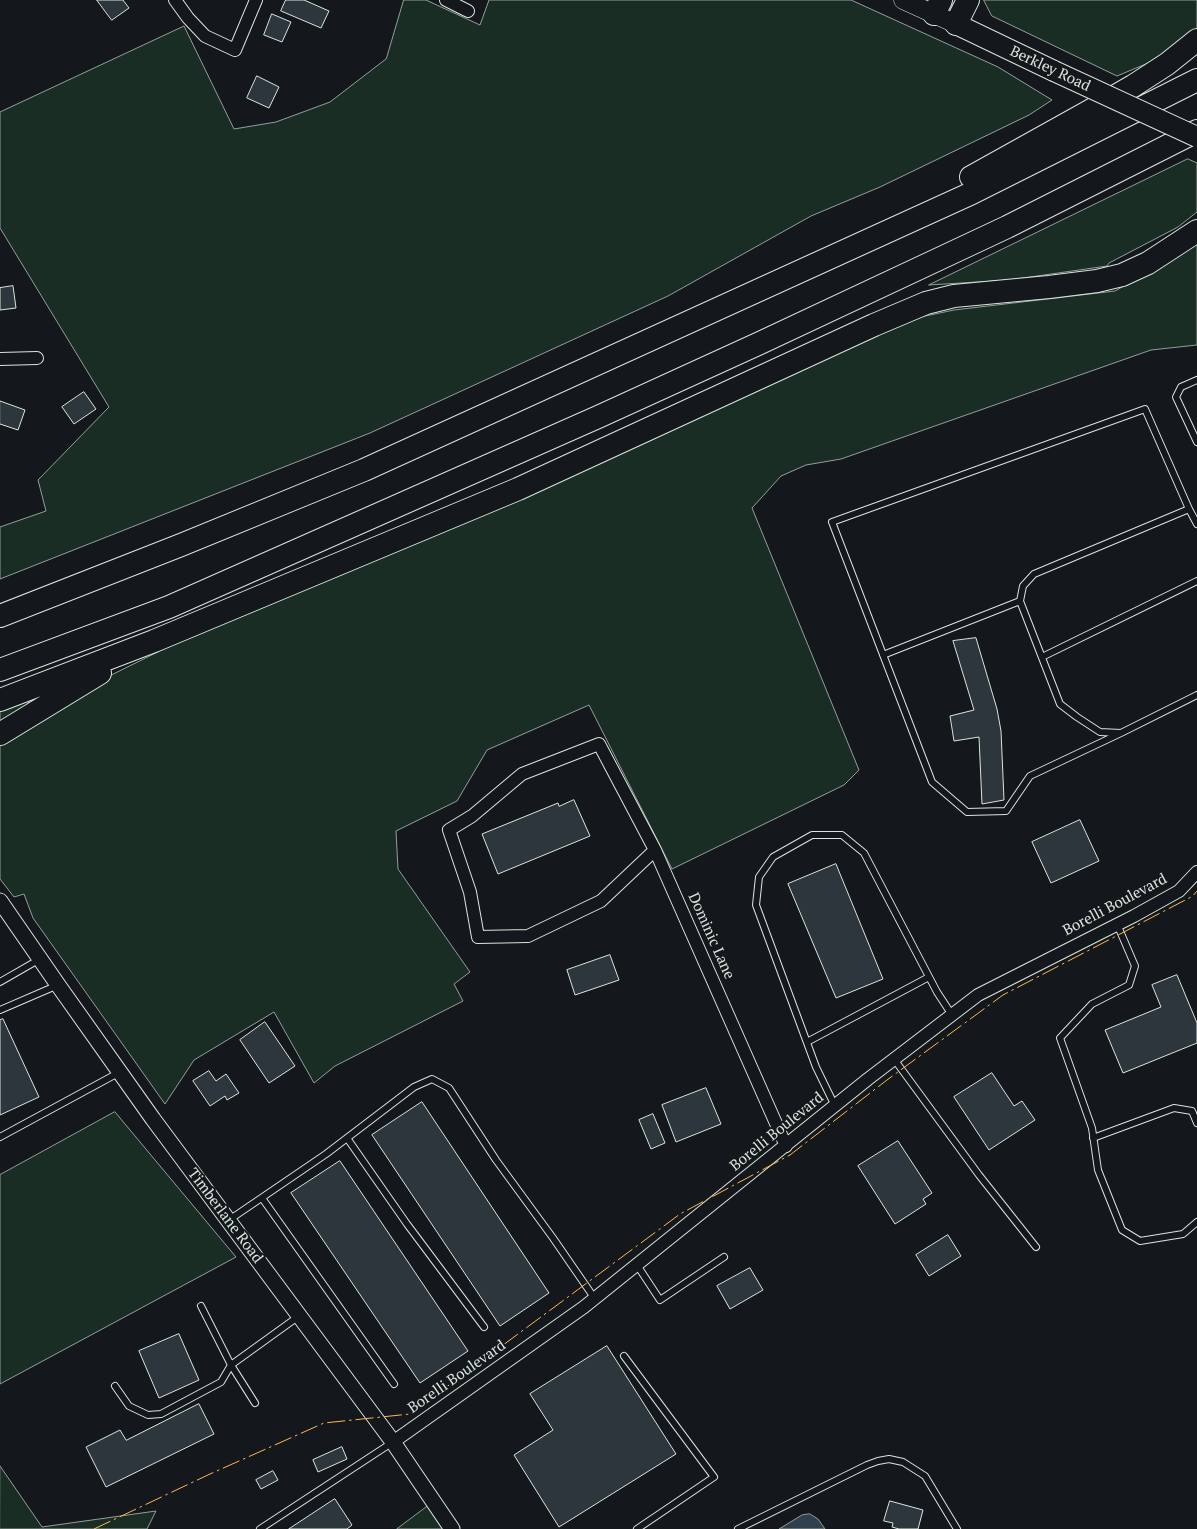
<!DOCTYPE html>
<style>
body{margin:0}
canvas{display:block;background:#14181c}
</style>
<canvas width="1197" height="1529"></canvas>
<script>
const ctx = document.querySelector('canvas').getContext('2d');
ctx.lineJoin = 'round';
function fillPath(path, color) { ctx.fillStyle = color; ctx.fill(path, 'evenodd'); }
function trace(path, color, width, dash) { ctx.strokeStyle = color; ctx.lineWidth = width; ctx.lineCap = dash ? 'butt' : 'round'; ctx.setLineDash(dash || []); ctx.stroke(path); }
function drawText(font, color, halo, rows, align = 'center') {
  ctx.font = font + ' "PT Serif",serif'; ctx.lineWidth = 4; ctx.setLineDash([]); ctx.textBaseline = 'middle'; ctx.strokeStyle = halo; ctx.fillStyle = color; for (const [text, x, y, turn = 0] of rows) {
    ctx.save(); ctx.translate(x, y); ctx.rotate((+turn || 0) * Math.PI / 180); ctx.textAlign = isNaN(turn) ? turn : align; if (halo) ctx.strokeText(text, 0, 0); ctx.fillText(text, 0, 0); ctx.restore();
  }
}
const green = new Path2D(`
 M404,0H426L480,25L489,0H851L998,67L1052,100L1029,115L880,187L811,216L668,296L370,433L0,579V527L46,511L38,480L109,407L0,228V112L184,26L234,129L276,122L330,102L386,59Z
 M984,0H1197V28L1165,56L1117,76L992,16Z
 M1188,159L1197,163V212L1178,227L1109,263L1107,266L1009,280L929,285Z
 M1197,243V345L1151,350L841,459L806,465L781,476L752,508L859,770L844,785L672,869L589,705L487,750L457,801L396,831L398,869L470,972L454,984L463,1001L335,1066L314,1083L274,1012L194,1060L165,1104L33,918L24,894L14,897L0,879V744L77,692L188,637L906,320L954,310L1115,291L1182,253Z
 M33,698L0,731V711Z
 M115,1112L236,1257L0,1384V1175Z
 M0,1466L42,1527L156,1511L147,1529H0Z
 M432,1503L451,1529H397Z`);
fillPath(green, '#1a2d24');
trace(green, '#939e99', 1);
const water = new Path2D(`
 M810,1514L818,1519L825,1529H779L802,1515Z`);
fillPath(water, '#2f3f4d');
trace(water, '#939e99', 1);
const building = new Path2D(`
 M97,0H123L129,8L112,20Z
 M286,0H304L329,11L321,28L281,11Z
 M272,14L291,22L282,42L264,35Z
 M257,76L279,87L269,108L247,98Z
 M13,286L16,308L0,310V288Z
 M84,392L96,409L74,424L62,407Z
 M0,401L25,410L18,430L0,424Z
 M976,638L997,709L1001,731L1004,800L982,804L979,737L954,741L950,716L974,710L953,641Z
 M574,800L590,836L498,874L482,834L558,803L559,806Z
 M1080,820L1099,861L1051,883L1032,842Z
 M836,864L883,979L836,998L788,884Z
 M610,955L619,980L575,995L567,970Z
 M1177,975L1197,1023V1043L1123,1073L1105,1030L1161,1007L1152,985Z
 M3,1019L39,1097L0,1115V1020Z
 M265,1022L295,1066L269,1083L240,1040Z
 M209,1071L216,1081L226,1074L239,1093L227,1100L225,1096L210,1106L193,1081Z
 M992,1073L1014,1106L1022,1101L1035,1120L989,1150L954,1097Z
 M706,1088L721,1124L676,1142L662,1105Z
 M422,1102L549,1293L500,1326L372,1135Z
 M653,1114L665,1143L651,1149L639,1120Z
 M898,1141L932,1193L923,1199L926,1204L895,1224L858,1166Z
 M340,1161L468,1351L420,1383L291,1193Z
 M948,1235L961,1256L929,1276L916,1255Z
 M750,1268L763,1290L730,1309L717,1286Z
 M179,1334L199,1380L159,1398L139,1351Z
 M607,1346L676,1454L559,1527L514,1455L553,1430L530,1394Z
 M199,1404L214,1434L106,1487L86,1447L120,1430L126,1440Z
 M342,1447L347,1459L318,1472L313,1460Z
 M273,1471L278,1480L261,1489L256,1480Z
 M335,1499L352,1525L347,1529H289Z
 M890,1501L923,1510L918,1529H899L892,1527L893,1523L884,1521Z`);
fillPath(building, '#2c363c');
trace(building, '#d8e6dc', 1);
const service = new Path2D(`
 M1197,380L1181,387L1176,397L1197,442
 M1197,524L1189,509L1034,574L1023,586L1020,601L1060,704L1077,717L1100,732L1121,733L1197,695
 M883,655L1020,601
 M1042,657L1197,581
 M1121,733L1030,776L1006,811L967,812L932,782L832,522L1145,409L1189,509
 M1117,924L1135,966L1129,985L1092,1004L1060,1038L1092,1128L1098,1170L1122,1230L1140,1241L1183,1234L1197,1222
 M0,982L40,959
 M0,1010L58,985
 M807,1042L929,977
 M894,1059L979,1175L1036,1247
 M835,1106L816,1067L756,905L759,877L773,857L812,835H842L864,853L937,992L952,1015
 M0,1137L120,1072
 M347,1138L407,1224L484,1327
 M1093,1138L1174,1108L1192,1111L1197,1123
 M262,1198L394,1384
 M229,1220L326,1154L414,1087L432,1079L449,1088L496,1160L553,1238L595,1299
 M637,1265L660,1300L724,1257
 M201,1306L231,1365L255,1403
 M624,1356L714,1477L637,1529
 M115,1386L129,1406L148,1415L161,1414L221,1382L231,1365L299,1316
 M260,1529L393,1442
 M738,1529L867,1465L878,1461L889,1459L903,1462L925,1476L957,1529`);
const minor = new Path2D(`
 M175,0L188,18L205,36L235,50L256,0
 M446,0L468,11
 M0,359L37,358
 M655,850L601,901L528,936L478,937L470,892L449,830L472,816L522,774L599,744L655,850L786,1146
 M393,1442L584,1307L868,1079L978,995L1134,916L1179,891L1197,872`);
const tertiary = new Path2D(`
 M0,901L58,985L153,1119L393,1442L452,1529`);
const secondary = new Path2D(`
 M903,0L956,24`);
const primary = new Path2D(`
 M956,24L1054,71`);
const motorway = new Path2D(`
 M934,14L941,0
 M956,24L968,0
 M971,177L1086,113L1133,86L1167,64L1197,40
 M0,616L181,545L364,470L972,193L1197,80
 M0,670L169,607L598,417L760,343L1007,227L1197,131
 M0,700L154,641L518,489L874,325L926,303L954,296L1049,287L1097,281L1122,275L1148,263L1197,231
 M0,734L100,673`);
trace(service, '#d8e6dc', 8);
trace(minor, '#d8e6dc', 14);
trace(tertiary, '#d8e6dc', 17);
trace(secondary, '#d8e6dc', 19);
trace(primary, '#d8e6dc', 22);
trace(motorway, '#d8e6dc', 24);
trace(service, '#14181c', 6);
trace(minor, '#14181c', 12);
trace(tertiary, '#14181c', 15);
trace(secondary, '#14181c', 18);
trace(primary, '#14181c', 20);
trace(motorway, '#14181c', 22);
const primaryBridge = new Path2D(`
 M1054,71L1197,137`);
trace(primaryBridge, '#d8e6dc', 22, []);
trace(primaryBridge, '#14181c', 20);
trace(new Path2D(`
 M94,1529L210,1474L324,1423L410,1414L680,1214L790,1155L887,1080L1003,995L1193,896L1197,891`), '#ffb74d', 1, [18, 4, 2.5, 4]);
drawText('15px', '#d8e6dc', '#14181c', [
 ["Berkley Road",1050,69,25],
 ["Borelli Boulevard",1115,905,-28],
 ["Dominic Lane",711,936,66],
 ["Borelli Boulevard",777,1132,-39],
 ["Timberlane Road",225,1216,53],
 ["Borelli Boulevard",457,1377,-35]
]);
</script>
